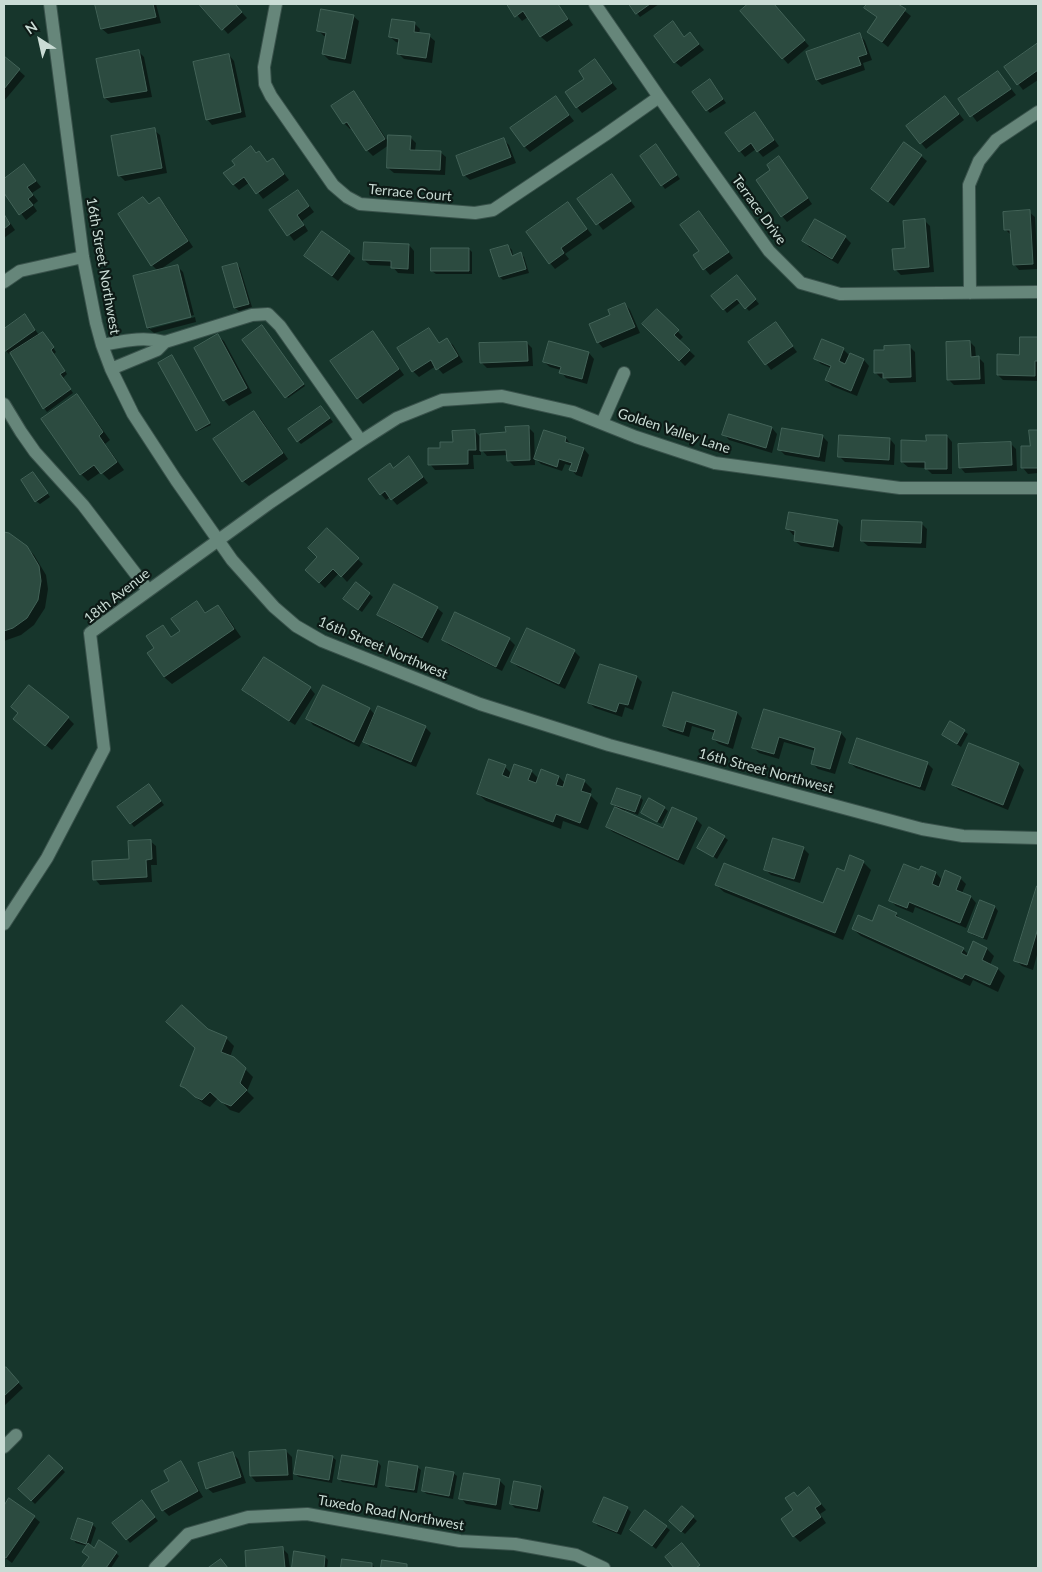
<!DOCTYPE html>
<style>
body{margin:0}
#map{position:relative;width:1042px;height:1572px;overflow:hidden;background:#17362c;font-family:Lato,sans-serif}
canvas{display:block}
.frame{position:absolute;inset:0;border:5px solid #cadcd5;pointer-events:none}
.north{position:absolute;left:15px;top:15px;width:50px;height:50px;-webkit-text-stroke:4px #0d1a16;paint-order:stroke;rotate:325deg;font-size:14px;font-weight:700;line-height:20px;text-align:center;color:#cadcd5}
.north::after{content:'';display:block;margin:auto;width:18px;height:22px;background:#cadcd5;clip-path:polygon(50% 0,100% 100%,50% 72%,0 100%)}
</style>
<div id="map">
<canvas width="1042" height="1572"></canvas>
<div class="frame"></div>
<div class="north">N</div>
</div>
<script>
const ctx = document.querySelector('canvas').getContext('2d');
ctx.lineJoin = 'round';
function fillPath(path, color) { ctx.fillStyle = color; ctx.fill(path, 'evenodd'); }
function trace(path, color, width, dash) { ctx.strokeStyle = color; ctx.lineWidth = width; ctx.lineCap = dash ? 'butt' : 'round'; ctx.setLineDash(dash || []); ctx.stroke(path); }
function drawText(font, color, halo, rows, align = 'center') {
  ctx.font = font + ' Lato,sans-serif'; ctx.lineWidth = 4.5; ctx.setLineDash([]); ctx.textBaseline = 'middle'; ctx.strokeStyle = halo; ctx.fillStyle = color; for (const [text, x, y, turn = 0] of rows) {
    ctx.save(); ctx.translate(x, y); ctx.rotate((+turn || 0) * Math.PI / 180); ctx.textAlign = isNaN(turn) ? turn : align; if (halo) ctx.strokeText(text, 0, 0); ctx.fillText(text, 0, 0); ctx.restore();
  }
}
fillPath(new Path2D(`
 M97,4H156L161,23L108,34L102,29Z
 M201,4H234L247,18L228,34Z
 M508,4H558L573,25L547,42L541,37L528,17L522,21Z
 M630,4H659L640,17Z
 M750,4H773L809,46L788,64L742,11Z
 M869,4H896L911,16L888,47L868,31L878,18L866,8Z
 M353,16L359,21L351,64L329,60L323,54L327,36H324L318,30Z
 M414,23L420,29L419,34L429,36L435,41L432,63L404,59L399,54L400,43L396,42L390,37Z
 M673,23L685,38L690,34L704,50L681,67L675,62Z
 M860,35L865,41L872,60L863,63L865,70L822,85L817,80Z
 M1038,45V80L1023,90L1006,68Z
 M139,52L144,57L152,97L111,103L105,98Z
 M229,55L234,61L246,117L212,125L207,119Z
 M4,57L25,76L4,101Z
 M595,61L617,89L582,113L577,107L586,79Z
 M998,72L1016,95L977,122L960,99Z
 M713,84L726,103L710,113L707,110Z
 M353,92L359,98L389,143L410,137L416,143L415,151L440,152L446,157L445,175L394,173L388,168L389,145L373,156L367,150L352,127L350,129L344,123Z
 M556,98L574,121L530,152L525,147Z
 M951,103L964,120L926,149L908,127Z
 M755,113L779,146L763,157L756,149L745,157L740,151Z
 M154,130L160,135L167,173L125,181L119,175Z
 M503,139L509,145L516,163L470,180L464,175Z
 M251,148L257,154L259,153L268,163L273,159L289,180L263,199L250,182L239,190L233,184L237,165Z
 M659,149L680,179L665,189L662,185Z
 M921,156L927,161L894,206L878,194Z
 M779,158L784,163L812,204L787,222L782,216L772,171Z
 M24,166L41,187L32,193L38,201L33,205L37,211L26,220L4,191V180Z
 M612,176L635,207L603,230L579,199Z
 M298,191L314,212L302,221L308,231L294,241L271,210Z
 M159,199L165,205L193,247L158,271L152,265L120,214L150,205Z
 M568,204L592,235L565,254L569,259L555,269L550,263Z
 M699,212L705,218L733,258L710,275L694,256L701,251Z
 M1029,212L1035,217L1038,269L1019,270L1014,264L1012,236L1006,230Z
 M4,214L15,230L4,238Z
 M924,220L930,226L934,272L901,275L895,269Z
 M322,233L355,258L338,281L305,256Z
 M845,237L851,243L838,264L809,247L804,241Z
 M409,245L414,251V274L398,273L392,266L370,265L364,260Z
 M508,246L512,250L513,256L521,254L524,257L529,273L503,280L500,277Z
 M469,249L472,252V274H436L432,271Z
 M237,264L240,268L252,307L239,311L235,308Z
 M177,266L183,272L194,315L150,326V329L195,317L196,322L154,333L148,328L135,277Z
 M740,280L759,304L749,311L741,302L727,313L724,309Z
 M625,304L630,310L640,333L603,348L598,342L612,316Z
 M657,310L683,337L679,341L695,356L685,366L643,324Z
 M25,316L39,335L46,337L56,352L54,354L67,374L63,378L73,393L47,412L44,408L11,353L9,354L4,349V331Z
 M776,324L797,352L771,370L750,342Z
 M263,328L305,386L288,398L244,340Z
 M429,329L440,344L447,340L453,345L463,362L443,374L436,366L419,377L413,371L398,348Z
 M218,336L224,341L252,393L229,406L224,400Z
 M378,338L404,375L363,404L358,398Z
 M1021,338L1038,339V381L1003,380L998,375L1020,356Z
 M970,342L975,347L976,358H979L984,363L985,384L954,385L949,380Z
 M527,343L532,348L533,366L487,368L481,362Z
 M550,343L589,353L594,359L587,384L566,378L561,372V370L550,367L544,362Z
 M910,347L915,352L916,382L890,383L885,378H881L876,373Z
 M843,349L850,356L864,360L869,366L857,396L832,386L826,380L831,368L821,364L816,359Z
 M173,358L211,425L198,431L197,430Z
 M76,396L84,404L110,440L105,444L124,470L109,480L101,472L88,481L81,474Z
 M321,407L333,422L301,444L298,441Z
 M254,413L260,418L288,459L249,486L243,481Z
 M528,427L534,433L535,465L514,466L508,460V455L487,456L481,449V455H473L474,469L435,470L430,464L441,449L475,431L481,438L507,434Z
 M772,428L777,434L772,453L729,440L724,434Z
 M1031,431H1038V473L1028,474L1023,468L1031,447Z
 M947,436L952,442V474H932L926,468L908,467L902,462L928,442Z
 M823,437L828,442L825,462L785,455L779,449Z
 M566,438L571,445L584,449L589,455L582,477L576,475L571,469L572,466L565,464L562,471L541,464L536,459Z
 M890,439L895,445L894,465L845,462L839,456Z
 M1010,443L1016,449L1017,471L965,473L960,467Z
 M409,458L428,483L397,505L390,497L386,500L381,494L394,469Z
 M36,477L50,497L40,504L36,501Z
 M837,521L843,527L839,552L801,546L795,541L796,535H793L788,529Z
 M921,523L927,529L926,548L868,546L862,541Z
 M327,530L363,564L347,582L339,573L325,588L307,570L319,558Z
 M4,533L9,535L26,547L34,555L46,575L48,589L45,608L34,625L21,635L4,641Z
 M356,584L373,597L362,612L348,602Z
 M197,603L207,614L218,607L225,614L241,637L172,684L164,677L162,627L172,638L182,631Z
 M437,608L443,613L428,643L385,620L379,615Z
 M509,639L515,645L502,671L449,645L443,640Z
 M574,651L580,657L565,689L518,667L513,662Z
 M601,665L637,677L642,682L633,710L625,707L622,717L595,708L589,703Z
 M323,687L370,709L375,715L425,727L431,733L416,767L370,747L363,740L359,747L313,725L308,719Z
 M310,688L315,694L295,725L250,696L244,690Z
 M674,694L737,713L742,718L733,749L719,744L713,739L715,733L692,726L689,737L670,731L664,726Z
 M764,711L841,733L846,739L835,774L818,769L812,763L816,751L784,742L779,759L759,753L754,748Z
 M68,718L74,724L52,750L21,725Z
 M951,723L968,734L961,747L943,735Z
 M969,745L1019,764L1024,770L1008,810L959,790L953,785Z
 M850,763H927L933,769L925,791L856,768Z
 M505,767L512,774L531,771L539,779L559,777L565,783L584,781L592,789L590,795L598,803L588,830L563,821L561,829L486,801L478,794Z
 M152,789L164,805L134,827L131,823Z
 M640,797L643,800L638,815L625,810L624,812L663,830L696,819L702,825L684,865L613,832L607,827L616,807L612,804Z
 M664,808L668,811L661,824L646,816L642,813Z
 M724,837L728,840L717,859L699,847Z
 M150,841L156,846L157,865H151L152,882L100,885L95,879L131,860Z
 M803,848L809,854L800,883L771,875L765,869Z
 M863,862L871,870L843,940L724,892L716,885L824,904L845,873Z
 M920,872L936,873L942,880L960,878L966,884L962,893L971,897L976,903L966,928L915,907L913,913L896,906L891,901Z
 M1037,888L1038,951L1033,970L1022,966L1016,961Z
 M981,902L995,907L998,911L987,940L973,935L969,932Z
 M896,914L902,921L963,949L969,955L974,943L987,949L994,956L990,965L998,969L1005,976L998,992L973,980L970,986L861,936L853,929Z
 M207,1031L226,1038L234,1046L230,1057L234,1058L253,1077L247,1091L254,1098L239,1113L230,1110L218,1098L210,1107L204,1104L181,1085Z
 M6,1369L23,1388L4,1406V1371Z
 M286,1451L292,1457L293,1480L256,1482L251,1476Z
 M232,1453L238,1459L246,1483L213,1493L207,1488Z
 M50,1457L65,1472L35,1504L19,1489Z
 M332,1457L336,1460L332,1483L299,1477L295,1474Z
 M378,1462L381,1466L377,1488L342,1482L339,1478Z
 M181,1463L186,1469L203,1497L169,1516L163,1510L152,1492L171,1481Z
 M417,1467L421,1470L417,1493L391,1489L387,1486Z
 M453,1473L457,1476L453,1499L427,1494L423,1491Z
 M500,1481L505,1486L501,1510L466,1504L461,1498Z
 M541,1487L544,1491L540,1512L515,1508L511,1504Z
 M809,1489L826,1510L820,1514L826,1523L800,1542L794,1536L795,1510L797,1497Z
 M10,1500L34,1517L40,1522L12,1563L4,1557V1509Z
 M145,1505L158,1521L130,1543L114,1523Z
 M682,1507L697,1521L685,1534L674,1525Z
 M627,1508L631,1512L621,1535L598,1526L595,1522Z
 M645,1511L670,1530L656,1549L632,1530Z
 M92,1524L96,1528L90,1546L95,1549L116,1553L119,1556L111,1568H83L90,1557L87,1546L76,1543L73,1539Z
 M283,1549L288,1554L290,1568H247L246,1552Z
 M295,1552L325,1557L328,1560L327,1568H293Z
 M343,1560L372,1564L375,1568H342Z`), '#0007');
const building = new Path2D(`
 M95,4H153L156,17L101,29Z
 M199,4H235L242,12L222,30Z
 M507,4H558L568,19L540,37L523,11L515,17Z
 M629,4H650L636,14Z
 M748,4H774L805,40L782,59L740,11Z
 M867,4H898L906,9L882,42L867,32L877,17L864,8Z
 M321,9L354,15L345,59L322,54L326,33L317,31Z
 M392,19L415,22L414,32L430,34L426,58L397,54L399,39L389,37Z
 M673,21L684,37L690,32L699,44L674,63L654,36Z
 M860,33L867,54L858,57L861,65L816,80L806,52Z
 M1038,43V70L1017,85L1004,67Z
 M139,50L147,91L104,98L96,59Z
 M229,54L241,112L206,120L193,62Z
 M4,56L20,69L4,89Z
 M595,59L612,83L576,108L565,92L584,79L579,71Z
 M998,71L1011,89L970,117L958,99Z
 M710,79L723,99L706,111L692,92Z
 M354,91L385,139L366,151L347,122L343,124L331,106Z
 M556,96L569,115L524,147L510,128Z
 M945,96L959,114L920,144L906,126Z
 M755,112L774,140L757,152L751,143L739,152L725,133Z
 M155,128L162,168L118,176L111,136Z
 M388,135L411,136L410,150L441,151L440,170L387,168Z
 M504,138L511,157L463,176L456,156Z
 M904,142L922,155L888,202L871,189Z
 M656,144L677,175L661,186L640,156Z
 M251,146L256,153L259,151L267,162L273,158L284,174L256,194L244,177L233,185L223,173L235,165L232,161Z
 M779,156L808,198L781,217L756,180L770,170L767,165Z
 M24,164L36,181L27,187L33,195L28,199L33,205L19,215L4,193V179Z
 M612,174L631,201L596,225L577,199Z
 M298,190L309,206L297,215L304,225L287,236L269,210Z
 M143,197L149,204L159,197L188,241L151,266L118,214Z
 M568,202L587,229L561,248L564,253L549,264L526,232Z
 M1030,210L1033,264L1013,265L1010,230H1004L1003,212Z
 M699,211L729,252L703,270L693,255L699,251L680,225Z
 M4,214L10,224L4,229Z
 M815,219L846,236L832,259L802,241Z
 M925,219L929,267L894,270L892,249L905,248L903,221Z
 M322,231L350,251L332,276L304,256Z
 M364,242L409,244L408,269L391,268V261L363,260Z
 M508,245L512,256L521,252L526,269L499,277L490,250Z
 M431,248H469V271H431Z
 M237,263L249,304L234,308L222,267Z
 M178,265L191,317L147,328L133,276Z
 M737,275L756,299L745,309L737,299L723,310L711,296Z
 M625,303L635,327L597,343L589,324L610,315L608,310Z
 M657,309L679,330L674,335L690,350L679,361L642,324Z
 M25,314L35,330L4,352V329Z
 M776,322L793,346L765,365L748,342Z
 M262,325L304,384L285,398L242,340Z
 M429,328L439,343L447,338L458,356L436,370L431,360L412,372L397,348Z
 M373,331L399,369L357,399L330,361Z
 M43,332L54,347L51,350L65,371L60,374L71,389L43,409L10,353Z
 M218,334L247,388L223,401L194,348Z
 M1020,337H1038V361H1035V376L997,375V354L1019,355Z
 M822,339L844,348L839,361L845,364L850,353L864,359L851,391L825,380L831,366L814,359Z
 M549,341L589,352L582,379L559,373L561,367L543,362Z
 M970,341L971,357L979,356L980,379L947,380L946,342Z
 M527,342L528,361L480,363L479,343Z
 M910,345L911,377L883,378V373H874V350H884V346Z
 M172,355L210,423L196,431L158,363Z
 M77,394L103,432L99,436L117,462L101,474L94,465L80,475L41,419Z
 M321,406L330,418L297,442L288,429Z
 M254,411L283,453L242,482L213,439Z
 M729,414L772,427L766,448L722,435Z
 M529,426L530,460L507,461L506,450L480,451V434L506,432L505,427Z
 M782,428L823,435L819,457L778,450Z
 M475,430L476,450H468V464L428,465V448H440V442H453L452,431Z
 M544,430L566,437L565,442L584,448L576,472L569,470L572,463L559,459L557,467L534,459Z
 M1029,430H1038V468H1021V446H1030Z
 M839,435L890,438L889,460L838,457Z
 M926,435H947V469H925V462H901V440L926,441Z
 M1011,442L1012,465L959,468L958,444Z
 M409,456L423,477L391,500L385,491L380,495L368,479L390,463L393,468Z
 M33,472L48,493L35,502L21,480Z
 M789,512L838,520L833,547L794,541L795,531L786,529Z
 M862,520L922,522L921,543L861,541Z
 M327,528L359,558L341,577L333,569L319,583L305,570L317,557L308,548Z
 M4,532L9,533L27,546L39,566L41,581L38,600L27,618L13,628L4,631Z
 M356,582L370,593L358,610L343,599Z
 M394,584L438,607L422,638L377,615Z
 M197,601L205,613L218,605L234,629L164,677L147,653L154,648L146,636L163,625L171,637L180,631L171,619Z
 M455,612L510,638L496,667L442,640Z
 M527,628L575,650L559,684L511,662Z
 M264,657L311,687L289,721L242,690Z
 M600,664L637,676L628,705L619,703L616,712L588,703Z
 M29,685L69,717L45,746L13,719L18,713L11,707Z
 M323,685L370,708L354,742L306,719Z
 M673,692L737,712L728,744L712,739L715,730L686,721L683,732L663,726Z
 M378,706L426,726L411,762L363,742Z
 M764,709L841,732L830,769L811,764L815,748L779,737L774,754L752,748Z
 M950,721L965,730L957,744L942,735Z
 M857,738L928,762L920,787L849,763Z
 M969,743L1019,763L1003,805L952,785Z
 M489,759L506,765L502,775L509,778L514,764L532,770L528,780L536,783L541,769L559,776L556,785L563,787L567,774L585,780L581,791L591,794L580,823L556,814L553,822L477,794Z
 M149,784L161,801L130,824L117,807Z
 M617,788L641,796L635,812L611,804Z
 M649,798L665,807L657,822L641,813Z
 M615,807L663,828L672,807L697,818L678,860L606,827Z
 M709,827L725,836L713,857L697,848Z
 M773,838L804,847L794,879L764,870Z
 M151,840L152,859L146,860L147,877L93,880L92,861L129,859L128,841Z
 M850,855L864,861L835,933L715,885L724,863L823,903L837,868L844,871Z
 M904,864L919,870L921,866L936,872L932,884L939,887L945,870L961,877L956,890L971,896L960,923L909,902L907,908L889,901Z
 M1037,886H1038V928L1027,965L1014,961Z
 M980,900L995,906L983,938L968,932Z
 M879,905L897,913L895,916L964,948L961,953L967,956L973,941L987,948L982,960L998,968L990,985L965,974L962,979L852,929L858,915L872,921Z
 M182,1005L208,1029L227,1037L221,1052L234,1057L246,1068L240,1083L247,1090L231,1106L221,1102L210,1092L202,1100L195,1097L185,1088L180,1086L195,1048L166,1022Z
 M6,1367L19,1382L4,1396V1369Z
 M286,1450L288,1475L250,1476L249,1452Z
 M298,1450L333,1456L329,1480L294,1474Z
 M233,1452L241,1477L206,1489L198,1463Z
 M49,1455L63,1468L31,1501L18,1489Z
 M342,1455L378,1461L374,1485L338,1479Z
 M181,1461L198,1491L162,1511L151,1491L169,1481L164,1471Z
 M389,1461L418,1466L414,1490L386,1486Z
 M426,1467L454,1472L449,1496L422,1491Z
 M464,1473L500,1479L496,1505L459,1499Z
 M514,1481L541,1486L537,1509L510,1504Z
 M809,1487L821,1504L815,1508L821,1517L793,1537L781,1519L793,1510L785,1498L794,1492L797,1496Z
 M604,1497L628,1507L617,1532L593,1522Z
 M9,1498L35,1516L6,1558L4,1557V1506Z
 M142,1500L155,1517L126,1540L112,1523Z
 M682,1506L694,1516L681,1532L669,1521Z
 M645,1510L667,1526L652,1546L630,1530Z
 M78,1518L93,1523L86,1544L71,1539Z
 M99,1540L117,1552L106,1568H81L89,1557L82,1552L88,1543L94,1548Z
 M682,1543L700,1565L696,1568H674L665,1557Z
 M283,1547L285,1568H246L245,1551Z
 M294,1551L325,1556L324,1568H292Z
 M221,1559L228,1568H208Z
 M342,1559L372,1563V1568H341Z
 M382,1560L407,1564V1568H381Z`);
fillPath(building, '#2c4b40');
trace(building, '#436358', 1);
const minor = new Path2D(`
 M50,4L83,257L96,323L102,345L111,369L133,414L176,480L232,560L274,607L296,626L322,641L480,704L609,745L922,829L963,836L1038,838
 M276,4L264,67L265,84L271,96L333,185L347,197L360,204L475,213L493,210L605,135L659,97
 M595,4L659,97L769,251L801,283L840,294L1038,292
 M4,282L20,271L83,257
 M970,293L969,185L979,161L996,140L1038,112
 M102,345C124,341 143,336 165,342L252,315L268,314L280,326L361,441
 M111,369L157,350L165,342
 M4,404L21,432L35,452L83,505L148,590
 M602,423L624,373
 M4,924L47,858L104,749L90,633L271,502L361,441L397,418L442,400L502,396L573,412L636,437L715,463L900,488H1038
 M4,1447L16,1435
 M155,1568L188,1534L248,1517L307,1514L460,1541L515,1544L576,1555L604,1568`);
trace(minor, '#39524b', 14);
trace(minor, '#66867a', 12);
drawText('14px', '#cadcd5', '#0d1a16', [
 ["Terrace Court",410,193,5],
 ["Terrace Drive",759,210,54],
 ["16th Street Northwest",103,266,80],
 ["Golden Valley Lane",674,431,18],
 ["18th Avenue",117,596,-38],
 ["16th Street Northwest",383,648,23],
 ["16th Street Northwest",766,771,15],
 ["Tuxedo Road Northwest",391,1513,10]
]);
</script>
